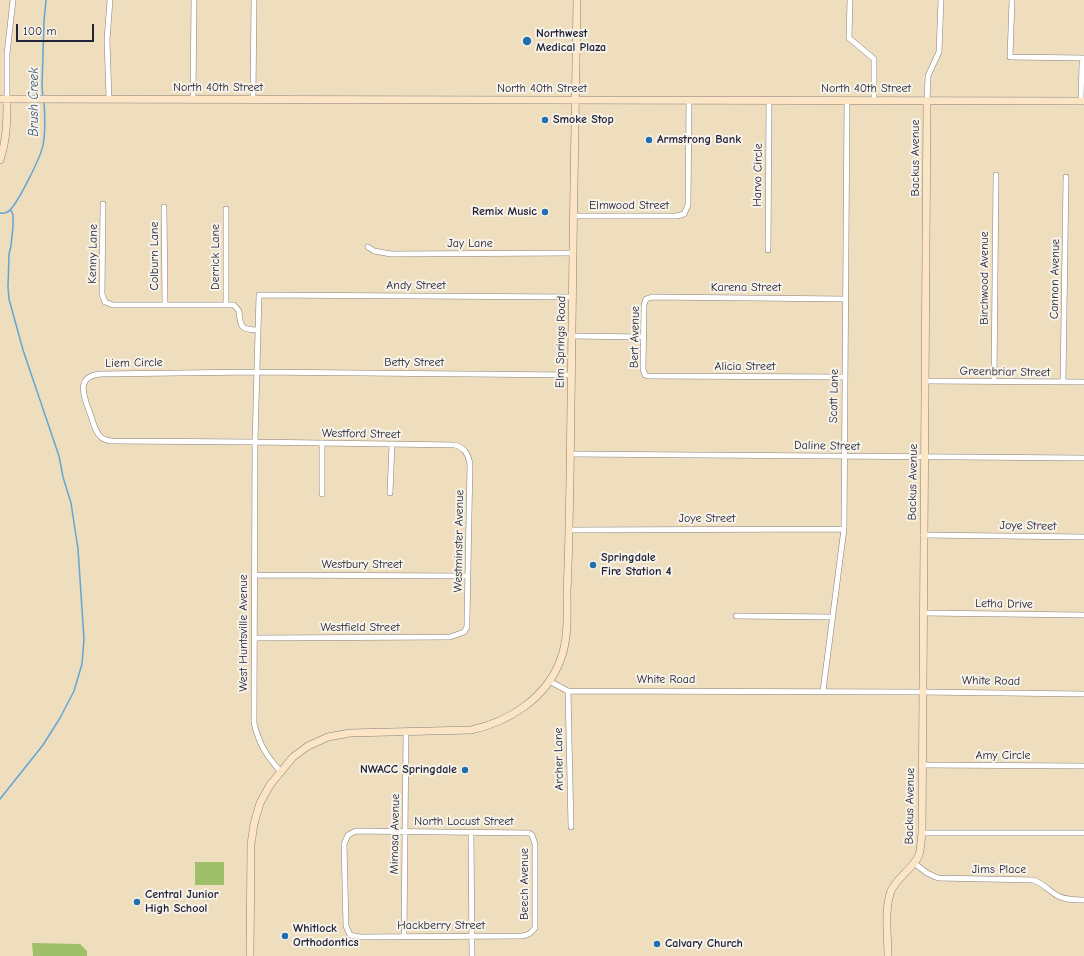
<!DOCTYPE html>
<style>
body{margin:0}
#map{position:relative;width:1084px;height:956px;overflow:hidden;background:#eedebd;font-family:"Comic Neue",sans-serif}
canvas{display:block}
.scale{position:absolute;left:16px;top:24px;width:78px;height:18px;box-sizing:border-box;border:2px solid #22223b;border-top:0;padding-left:5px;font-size:12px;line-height:14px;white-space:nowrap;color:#22223b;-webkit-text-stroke:3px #f7f3e8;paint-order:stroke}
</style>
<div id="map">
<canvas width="1084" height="956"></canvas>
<div class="scale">100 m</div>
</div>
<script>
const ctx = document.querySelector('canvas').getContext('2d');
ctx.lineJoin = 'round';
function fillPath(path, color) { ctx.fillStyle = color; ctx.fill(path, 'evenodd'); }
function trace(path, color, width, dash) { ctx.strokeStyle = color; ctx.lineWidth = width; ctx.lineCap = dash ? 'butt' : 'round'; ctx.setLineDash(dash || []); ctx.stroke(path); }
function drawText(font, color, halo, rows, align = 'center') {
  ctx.font = font + ' "Comic Neue",sans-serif'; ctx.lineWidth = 4; ctx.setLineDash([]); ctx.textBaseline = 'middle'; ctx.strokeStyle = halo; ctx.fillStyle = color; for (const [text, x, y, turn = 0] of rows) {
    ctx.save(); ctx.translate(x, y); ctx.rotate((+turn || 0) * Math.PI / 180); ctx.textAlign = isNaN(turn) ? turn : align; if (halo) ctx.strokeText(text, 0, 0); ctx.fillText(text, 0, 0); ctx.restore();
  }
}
fillPath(new Path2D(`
 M195,862H224V885H195Z
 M32,943L80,944L87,951V956H33Z`), '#9fbf68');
trace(new Path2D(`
 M43,97L42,87L44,21L46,0
 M0,213C4,214 9,212 11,209C19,200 41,157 43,145C46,130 45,116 44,101
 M0,799L43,745L60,718L74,691L82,664L84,639L78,549L71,503L63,477L59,456L23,350L9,299L8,287L9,254L11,246L13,226V215L11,210`), '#63a5d7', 1.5);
const street = new Path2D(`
 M850,0L849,38L874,59V101
 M1012,0L1010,57L1084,58
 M7,99V54L13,0
 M109,99L107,40L110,0
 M193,99L194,0
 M253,99L254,0
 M927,101L928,76L939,52L941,0
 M1081,101L1082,63L1084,60
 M103,204L102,294L105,302L113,305H234L239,311C240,327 241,330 258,330
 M164,207L165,305
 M226,209V304
 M574,216H677L684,214L688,205L689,100
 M368,247L374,251L391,254L573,253
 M768,250L769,100
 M572,336L644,337
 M844,377L648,376L645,375L643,369L644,305L646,299L652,297L845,299
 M925,381L1084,382
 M994,382L996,175
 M1063,382L1066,177
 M570,454L1084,458
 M390,493L392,444
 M322,494V443
 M569,530L844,529
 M923,535L1084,537
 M255,575L468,576
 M923,613L1084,615
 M736,616L832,617
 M255,638L450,637L464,632L467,627V619L470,464C468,454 465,448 455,445L255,442L111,441C107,440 103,440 100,436C95,431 93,422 91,416C85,399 73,376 101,374L256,372L572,375
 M549,681L568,691L922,692L1084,694
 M568,691L571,827
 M823,691L844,529L847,100
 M922,765L1084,766
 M280,771C266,755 259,744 254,723L255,442L259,295L573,297
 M356,831L529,833L532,835L535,844V928C531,933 529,935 522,936L360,937L350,935L346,926L344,844L348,835Z
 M471,832L472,956
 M922,833H1084
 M914,863L927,873L938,878L1033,880C1043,883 1049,891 1058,896C1066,900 1075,900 1084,900
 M404,936L406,733`);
const secondary = new Path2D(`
 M0,99L1084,101
 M0,160C7,139 7,120 7,99
 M250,956L251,844L254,824L260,803L270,785L293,757L308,746L328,737L350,733L471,730C509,722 546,698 560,661C569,639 567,614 567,591C569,554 569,518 570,481C572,321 574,160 577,0
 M888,956C888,937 884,910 891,891C897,877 913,869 919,855C921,848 921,840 922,833L927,101`);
trace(street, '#88807c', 6);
trace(secondary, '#88807c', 8);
trace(street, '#fff', 5);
trace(secondary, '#fce5c4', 7);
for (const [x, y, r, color] of [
 [527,41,5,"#1f6fb2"],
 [545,120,4,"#1f6fb2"],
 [649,140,4,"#1f6fb2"],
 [545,212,4,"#1f6fb2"],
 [593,565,4,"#1f6fb2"],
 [465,770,4,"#1f6fb2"],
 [137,902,4,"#1f6fb2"],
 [285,936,4,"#1f6fb2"],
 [657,944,4,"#1f6fb2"]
]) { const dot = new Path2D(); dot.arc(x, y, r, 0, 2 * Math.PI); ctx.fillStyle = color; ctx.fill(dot); trace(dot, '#f7f3e8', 1.5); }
drawText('bold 12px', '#22223b', '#f7f3e8', [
 ["Northwest",536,34],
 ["Medical Plaza",536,48],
 ["Smoke Stop",553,120],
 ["Armstrong Bank",657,140],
 ["Remix Music",537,212,"right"],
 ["Springdale",601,558],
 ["Fire Station 4",601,572],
 ["NWACC Springdale",457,770,"right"],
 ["Central Junior",145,895],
 ["High School",145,909],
 ["Whitlock",293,929],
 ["Orthodontics",293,943],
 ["Calvary Church",665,944]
], 'left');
drawText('12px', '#22223b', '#f7f3e8', [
 ["North 40th Street",218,88],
 ["North 40th Street",542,89],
 ["North 40th Street",866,89],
 ["Backus Avenue",916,158,-90],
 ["Harvo Circle",758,175,-89],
 ["Elmwood Street",629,206],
 ["Jay Lane",470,244],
 ["Kenny Lane",93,254,-89],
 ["Colburn Lane",155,256,-90],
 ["Derrick Lane",216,257,-90],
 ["Birchwood Avenue",985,278,-90],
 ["Cannon Avenue",1055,279,-89],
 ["Andy Street",416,286],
 ["Karena Street",746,288],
 ["Bert Avenue",635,337,-89],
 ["Elm Springs Road",561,342,-89],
 ["Liem Circle",134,363,-1],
 ["Betty Street",414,363],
 ["Alicia Street",745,367],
 ["Greenbriar Street",1005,372,1],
 ["Scott Lane",834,396,-89],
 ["Westford Street",361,434,1],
 ["Daline Street",827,446,1],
 ["Backus Avenue",913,482,-89],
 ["Joye Street",707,519],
 ["Joye Street",1028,526,1],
 ["Westminster Avenue",459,541,-89],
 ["Westbury Street",362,565],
 ["Letha Drive",1004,604,1],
 ["Westfield Street",360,628],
 ["West Huntsville Avenue",244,633,-90],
 ["White Road",666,680],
 ["White Road",991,681,1],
 ["Amy Circle",1003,756],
 ["Archer Lane",559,759,-91],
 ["Backus Avenue",910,806,-89],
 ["North Locust Street",464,822],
 ["Mimosa Avenue",395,834,-89],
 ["Jims Place",999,870],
 ["Beech Avenue",525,884,-90],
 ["Hackberry Street",441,926]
]);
drawText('italic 13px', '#3c5679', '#f7f3e8', [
 ["Brush Creek",34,102,-90]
]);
</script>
